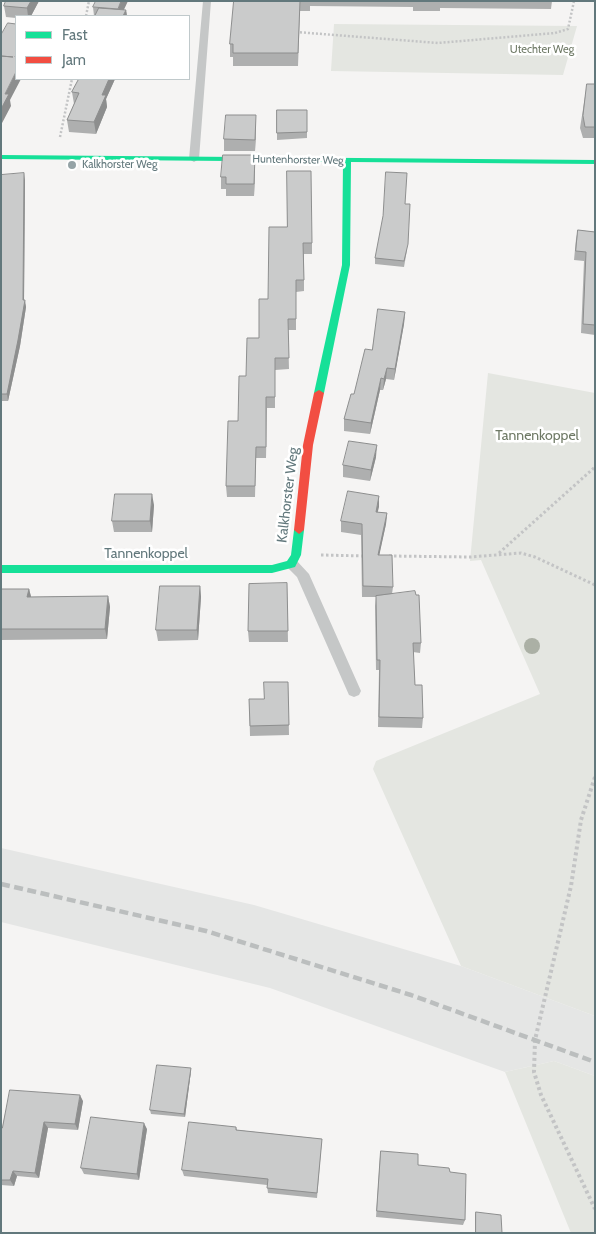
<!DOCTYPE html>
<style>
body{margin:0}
#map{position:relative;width:596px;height:1234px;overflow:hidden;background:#f5f4f3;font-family:Cabin,sans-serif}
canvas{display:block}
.frame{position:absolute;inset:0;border:2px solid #62787c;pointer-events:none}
.legend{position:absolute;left:15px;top:15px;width:175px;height:65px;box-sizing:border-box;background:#fff;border:1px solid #c0c9cb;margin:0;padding:6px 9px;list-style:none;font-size:15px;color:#62787c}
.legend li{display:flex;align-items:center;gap:10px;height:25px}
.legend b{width:25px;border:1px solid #c0c9cb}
</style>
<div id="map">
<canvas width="596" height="1234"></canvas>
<div class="frame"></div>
<ul class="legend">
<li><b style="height:6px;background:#16e098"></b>Fast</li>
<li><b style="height:6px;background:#f24e42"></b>Jam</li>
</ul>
</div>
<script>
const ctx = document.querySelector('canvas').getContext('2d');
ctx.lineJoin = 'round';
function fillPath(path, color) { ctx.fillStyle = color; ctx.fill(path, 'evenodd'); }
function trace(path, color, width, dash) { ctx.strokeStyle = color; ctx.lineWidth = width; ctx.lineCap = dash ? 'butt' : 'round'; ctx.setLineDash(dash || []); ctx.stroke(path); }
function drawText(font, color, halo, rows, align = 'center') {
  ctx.font = font + ' Cabin,sans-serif'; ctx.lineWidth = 5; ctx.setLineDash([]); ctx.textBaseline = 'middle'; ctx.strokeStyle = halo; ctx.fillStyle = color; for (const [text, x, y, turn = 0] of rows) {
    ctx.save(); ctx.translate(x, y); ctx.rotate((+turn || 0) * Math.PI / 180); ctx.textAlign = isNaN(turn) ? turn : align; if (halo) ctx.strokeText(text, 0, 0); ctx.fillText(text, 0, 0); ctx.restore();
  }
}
fillPath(new Path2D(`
 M1,848L254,905L461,966L595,1016V1076L554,1061L505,1072L270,988L1,922Z`), '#e5e6e5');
fillPath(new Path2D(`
 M334,24L577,26L563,75L331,71Z
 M488,373L595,393V1016L461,966L373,769L376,761L540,694L481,560L470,561Z
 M554,1061L595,1076V1233H571L505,1072Z`), '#e4e6e1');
trace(new Path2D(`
 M86,16L89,1
 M296,32L438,43L555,33L568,29L574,1
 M60,137L72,79`), '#c3c4c5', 2.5, [2, 2]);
trace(new Path2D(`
 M499,553L595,467
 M321,555L365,556
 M389,556L470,557L521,553L535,557L595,585`), '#c3c4c5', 3, [2.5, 2.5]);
trace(new Path2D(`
 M595,777L581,820L571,886L535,1040L534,1072L541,1095L595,1209`), '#c3c4c5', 4, [3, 3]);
fillPath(new Path2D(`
 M203,1H211L199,159L194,162L189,159Z
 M291,559L296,560L309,574L361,691L359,695L354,697L349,695L297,577L284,564Z`), '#c5c7c7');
fillPath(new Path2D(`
 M1,155L595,160V164L351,162L350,265L324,393L319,396L314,393L342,265L343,162L1,159Z
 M299,526L304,530L301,555L295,567L272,573H1V565H272L287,561L291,555L294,530Z`), '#16e098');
fillPath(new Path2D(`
 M319,390L324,393L313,445L304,530L299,534L294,530L303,445L314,393Z`), '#f24e42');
trace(new Path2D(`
 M1,884L206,931L411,995L595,1062`), '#bbbebe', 4.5, [9, 4.5]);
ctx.fillStyle = '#abb0a5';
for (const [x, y] of [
 [532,646]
]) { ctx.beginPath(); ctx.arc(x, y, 8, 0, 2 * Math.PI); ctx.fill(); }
fillPath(new Path2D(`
 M39,1L31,16H16V18L6,17L4,6Z
 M234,1H552L551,9L440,8V11H413V7L310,6V11H300L298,66H233V57H230V44Z
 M93,7L126,10L127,16H94Z
 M79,79H115L106,99L107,107L96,134L69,132L67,120L74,104L72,92Z
 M587,84H595V138H583L580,128Z
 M277,110H307V138L277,140Z
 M256,126L255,151H224V139Z
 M255,167L254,196H226V189H221V177Z
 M1,175L25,180L24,300L26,307L20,346L8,401H1Z
 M405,204L407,250L404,267L375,264V258Z
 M287,227L312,243V254H304V291L296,292V330H288L289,369L275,370V408H267L266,458H256L255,497H227L226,486L246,376L259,338Z
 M578,230L595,232V335L581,333L584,261L574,260L576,239Z
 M405,312L404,324L394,380L386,379L383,390H380L370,434L344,431V419L372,350Z
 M376,457L370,481L343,477V465Z
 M379,496L377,512L387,513L386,524L379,555L393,587L392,594L421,643L420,653L413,652L415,685L423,718L422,728L378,727L379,670H376L375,606L376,597H362L361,535L341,532V521Z
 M154,505L152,532H114L112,521Z
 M287,583L288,642H249L248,631Z
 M200,586L201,597L198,640L158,641L156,630Z
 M1,589H29L31,597L108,596L110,607L107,639L1,640Z
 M288,682L289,735L250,736L249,699H264Z
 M191,1068V1071L185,1117L151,1114L150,1110Z
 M83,1101L78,1130L48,1128L39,1178L17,1176L14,1186L1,1185V1128Z
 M236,1127L237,1130L322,1139L317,1198L268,1193L267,1185L184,1176L182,1170Z
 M147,1129L139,1180L84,1174L81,1168Z
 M381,1151L418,1165L465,1220L463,1225L376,1217L380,1157Z
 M476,1212L502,1233H475V1215Z`), '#aeafaf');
fillPath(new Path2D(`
 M31,1H39L31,16H28L27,8Z
 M121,1H128L121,16L118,9Z
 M126,10L127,16H123Z
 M16,72V79H21L10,100L11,106L1,125V109L5,94Z
 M109,79H115L106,99L107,107L96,134L94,122L102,95Z
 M256,115V126L255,151V140Z
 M255,155V167L254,196V184Z
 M24,173L25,180L24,302L25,300L26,307L20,346L8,401L7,394L23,300Z
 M405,312L404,324L394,380L395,369Z
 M387,368L386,379L383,390L384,379Z
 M381,378L380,390L370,434L371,423Z
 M377,445L376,457L370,481L371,470Z
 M152,494L154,505L152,532L150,521Z
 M379,496V507L375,523L376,512Z
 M387,513L386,524L377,566L378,555Z
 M200,586L201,597L198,640L197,630Z
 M29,589L32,600L27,597Z
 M108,596L110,607L107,639L105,629Z
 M191,1068V1071L185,1117L184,1114Z
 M80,1095L83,1101L78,1130L75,1124Z
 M44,1122L48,1128L39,1178L35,1173Z
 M144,1123L147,1129L139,1180L137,1174Z
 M13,1171L17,1176L14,1186L10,1180Z`), '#8d8e8e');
const building = new Path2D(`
 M6,1H31L27,8L4,6Z
 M96,1H121L118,9L93,7Z
 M234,1H300L298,53H233V44H230Z
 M99,8L126,10L123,16H95Z
 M8,23L16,24V54L15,57H16V72L5,94H9L1,109V56L13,57L1,56V35Z
 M79,79H109L102,95H106L94,122L67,120L79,93L72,92Z
 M587,84H595V127H585L583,116Z
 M277,110H307V132L277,133Z
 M226,115H256L255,140L224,139Z
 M223,155H255L254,184H226V177H221Z
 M287,171H311L312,243H303L304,280H296V319H288L289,358H275V397H266V447H256L255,486H226L228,421H238L239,376H246L247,338H259V299H268L269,227H287Z
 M386,172L407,173L405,204H410L408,244L404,261L375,258L383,216Z
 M24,173L23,300H25L18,340L7,394H1V175Z
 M578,230L595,232V325L583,324L586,252L576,251Z
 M378,309L405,312L395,369L387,368L384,379L381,378L371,423L344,419L351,394H354L365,349L372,350Z
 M349,441L377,445L371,470L343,465Z
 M348,491L379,496L376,512L387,513L378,555H392L393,587L363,586L362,524L341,521Z
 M115,494H152L150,521H112Z
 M287,583L288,631H248L249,584Z
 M160,586H200L197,630H156Z
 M1,589H29L27,597L108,596L105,629H1Z
 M415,591L416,595H419L421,643H413L415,685H422L423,718L379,717L380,660H377L376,596Z
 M264,682H288L289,725L250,726L249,699H264Z
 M157,1065L191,1068L184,1114L150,1110Z
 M10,1090L80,1095L75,1124L44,1122L35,1173L13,1171L10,1180H1V1128H2Z
 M91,1117L144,1123L137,1174L81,1168Z
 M189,1122L236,1127V1130L322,1139L317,1193L267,1188L268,1179L182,1170Z
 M381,1151L418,1154V1165L449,1168L450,1172L466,1174L465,1220L377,1211Z
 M476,1212L501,1215L502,1233H476Z`);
fillPath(building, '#cacbcb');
trace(building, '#8d8e8e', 1);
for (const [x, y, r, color] of [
 [72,165,5,"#95a3a6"]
]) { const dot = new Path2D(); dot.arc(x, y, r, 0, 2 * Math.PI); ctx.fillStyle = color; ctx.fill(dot); trace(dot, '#fff', 2); }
drawText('11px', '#6e7965', '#fff', [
 ["Utechter Weg",542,50]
]);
drawText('11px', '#62787c', '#fff', [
 ["Huntenhorster Weg",298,160,1]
]);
drawText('11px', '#62787c', '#fff', [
 ["Kalkhorster Weg",82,165]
], 'left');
drawText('14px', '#6e7965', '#fff', [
 ["Tannenkoppel",537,436]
]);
drawText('14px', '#62787c', '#fff', [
 ["Kalkhorster Weg",288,495,-83],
 ["Tannenkoppel",146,554]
]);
</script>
